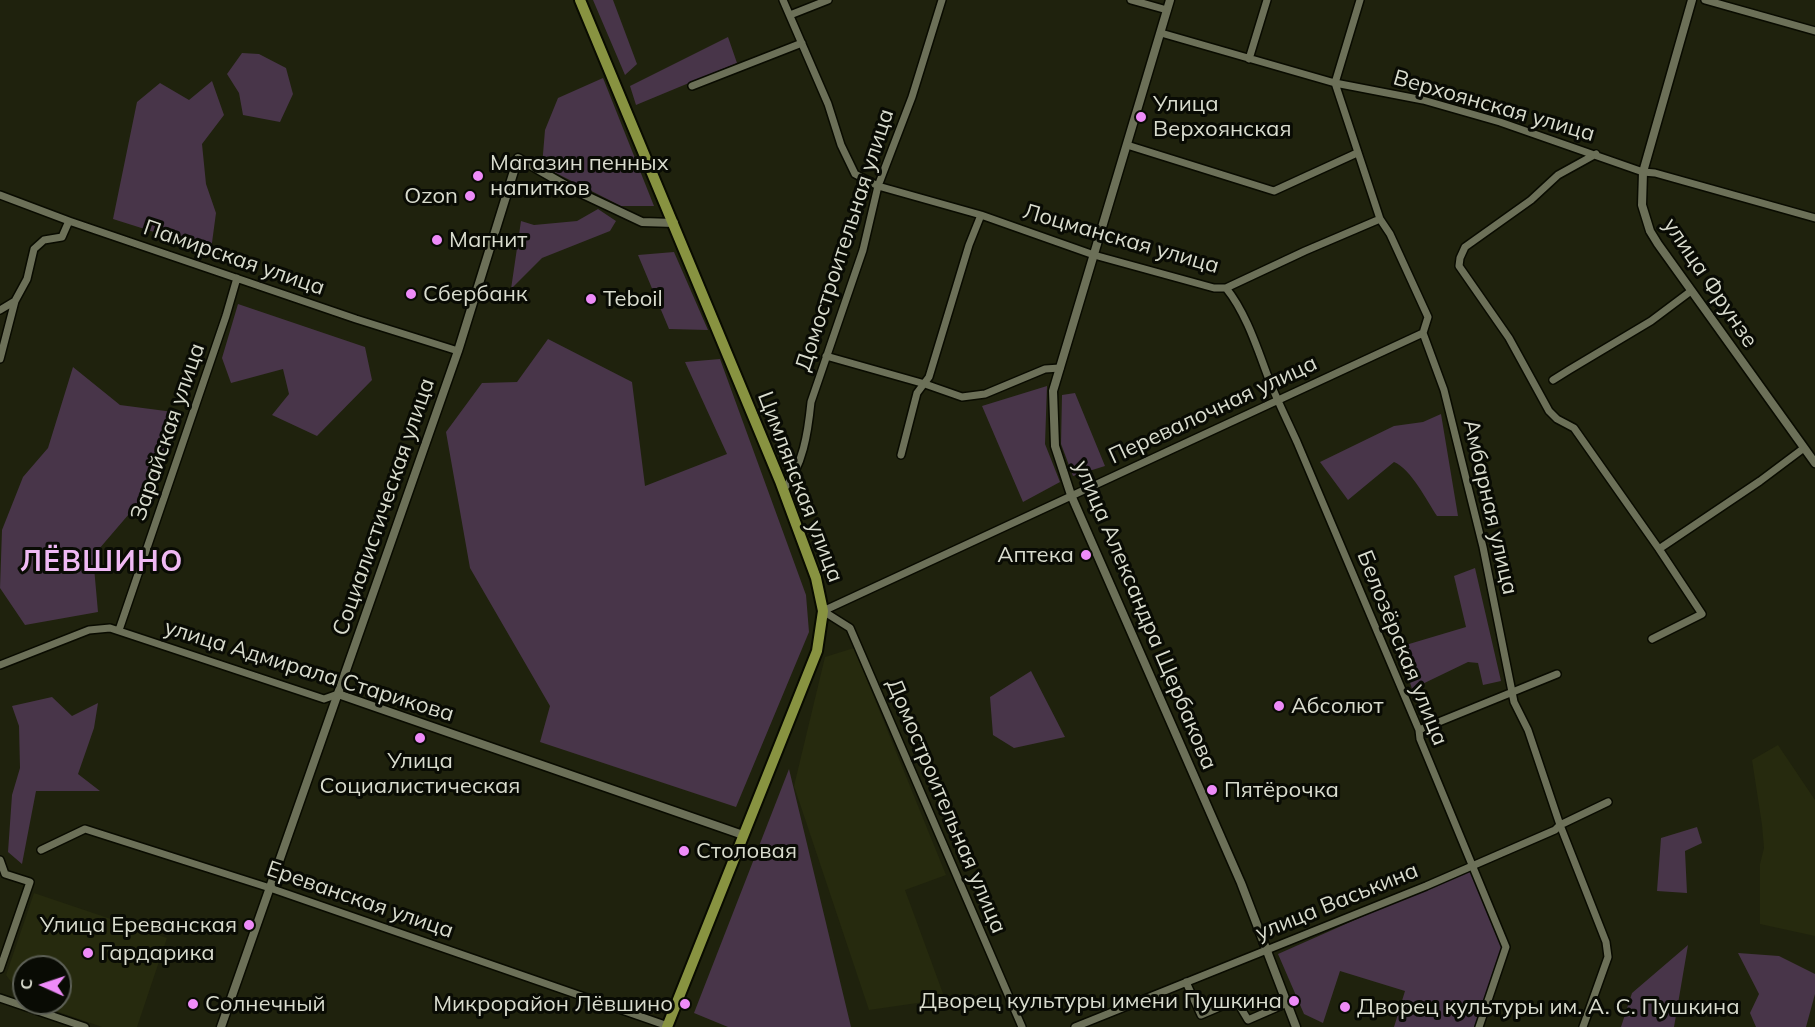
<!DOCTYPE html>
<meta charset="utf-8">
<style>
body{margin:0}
#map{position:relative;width:1815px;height:1027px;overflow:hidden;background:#1f220d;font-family:Mulish,sans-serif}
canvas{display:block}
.north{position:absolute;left:12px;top:955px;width:60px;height:60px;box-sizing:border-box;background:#090b04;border:2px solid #5c5f55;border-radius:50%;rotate:273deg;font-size:16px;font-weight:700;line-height:24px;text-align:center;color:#d9dcce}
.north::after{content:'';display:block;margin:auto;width:21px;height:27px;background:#ee8bf8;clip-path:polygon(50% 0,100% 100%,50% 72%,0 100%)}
</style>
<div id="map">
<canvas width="1815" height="1027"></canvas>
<div class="north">С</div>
</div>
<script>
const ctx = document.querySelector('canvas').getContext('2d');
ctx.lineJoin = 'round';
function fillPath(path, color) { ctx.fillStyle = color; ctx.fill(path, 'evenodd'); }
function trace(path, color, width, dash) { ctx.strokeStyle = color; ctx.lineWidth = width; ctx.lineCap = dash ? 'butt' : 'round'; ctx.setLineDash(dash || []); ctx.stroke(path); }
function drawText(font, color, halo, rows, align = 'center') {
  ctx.font = font + ' Mulish,sans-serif'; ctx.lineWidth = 6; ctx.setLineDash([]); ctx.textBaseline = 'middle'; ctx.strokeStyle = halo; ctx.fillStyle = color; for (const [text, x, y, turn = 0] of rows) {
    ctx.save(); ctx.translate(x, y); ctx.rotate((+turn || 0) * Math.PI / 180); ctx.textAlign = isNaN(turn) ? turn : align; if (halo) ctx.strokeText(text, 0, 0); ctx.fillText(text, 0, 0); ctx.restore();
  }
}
fillPath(new Path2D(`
 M854,648L946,875L905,890L945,999L869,1010L794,786L825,657Z
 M1778,745L1815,800V936L1760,924V864L1764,848L1762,825L1752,760Z
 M34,893L167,938L137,1027H102L33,1003H60V967H24V999L6,975Z`), '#262a0e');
fillPath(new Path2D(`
 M593,0H613L637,64L625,75Z
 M728,37L737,63L636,105L630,86Z
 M242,53L259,54L286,68L293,94L280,122L243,115L239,93L227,74Z
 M603,78L654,206H621L542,166L545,130L558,98Z
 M212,81L224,115L202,144L206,184L216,213L211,250L113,219L137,102L160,83L189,100Z
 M598,209L616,221L610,231L542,258L511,289L521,221L534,225L577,221Z
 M674,252L708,330L669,329L638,255Z
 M238,304L365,347L372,380L317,436L272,415L289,394L283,369L231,383L222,358Z
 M548,339L632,382L645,486L727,454L685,362L720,359L806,595L809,632L736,807L540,742L550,706L470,568L446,432L482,383L517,382Z
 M73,367L120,405L181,413L153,486L93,556L98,612L25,625L0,588L2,530L23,477L48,448Z
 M1047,386L1045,444L1060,482L1023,502L982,406Z
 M1075,393L1105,466L1073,476L1061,444L1062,395Z
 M1441,414L1458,516H1437C1427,501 1411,469 1394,462L1348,500L1320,462L1394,426L1423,422Z
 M1475,568L1501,681L1483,685L1478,663L1468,662L1412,689L1399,647L1466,627L1454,576Z
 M1031,671L1065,737L1014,748L993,735L990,697Z
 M52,697L72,716L98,703L94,728L78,774L100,791H36L22,864L8,852L12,795L20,768L19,726L12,706Z
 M789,769L851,1027H728L694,1013Z
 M1697,827L1702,843L1685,851L1687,893L1657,891L1661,838Z
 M1472,868L1504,944L1477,1027H1394L1405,991L1340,971L1323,1023L1304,1014L1278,954Z
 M1688,945L1674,1027H1621L1632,993Z
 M1738,953L1779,956L1815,974V994L1806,1027H1756L1750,1013L1759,994Z`), '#483549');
const minor = new Path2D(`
 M783,0L828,104L841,145L855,174L878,186L981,215L1094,255L1214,288H1226L1305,251L1380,219
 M1131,0L1167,10
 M1360,0L1335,83L1380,219L1390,234L1428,317L1423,333L1444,390L1483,547L1514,702L1528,730L1560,825L1606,942L1608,957L1583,1027
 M1705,0L1815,31
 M790,15L828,0
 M1161,33L1335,83L1423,100L1500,122L1643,172L1655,173L1815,218
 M1249,59L1267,0
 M692,86L802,43
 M1127,145L1274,191L1357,153
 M1596,154L1558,175L1531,200L1465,247L1460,258L1459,266L1509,338L1549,411L1557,419L1574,428L1659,549L1702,614L1652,639
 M0,195L69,221L356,319L458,351
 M1226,288C1247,314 1258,351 1270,382C1278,402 1288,422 1297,442L1419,730L1420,739L1506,947L1479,1027
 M0,310L15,301
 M826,356L925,384L962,397L985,394L1045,369L1060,368
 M0,359L15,301L27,279L34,249L44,240L62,237L69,221
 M1553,380L1569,370L1651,321L1691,291
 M901,455L917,393L929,377L969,245L981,215
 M783,490C803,467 808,432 811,402L863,250L878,186L912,97L942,0
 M1659,549L1760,481L1804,448
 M823,611L1423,333
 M823,611L850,628L1022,1027
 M119,630L226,316L237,278
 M0,665L89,630L110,628L324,699L338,694
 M1419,730L1557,674
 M41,850L85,829L270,888L668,1026
 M0,860L5,874L30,882L0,969
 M1186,982L1201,1015L1236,1000L1248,1020L1287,1003
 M0,998L85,1027
 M1075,1027L1426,886L1555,830L1560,825L1608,802`);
const tertiary = new Path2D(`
 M1170,0L1053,391L1055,446L1071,495L1241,883L1296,1027
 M1692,0L1643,172L1642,205L1650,231L1658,244L1815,463
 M338,694L743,835
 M221,1027L458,351L518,158L574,190L642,222L674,223`);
const primary = new Path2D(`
 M580,0L780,481L816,578L823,611L817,651L667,1027`);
trace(minor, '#090b00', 10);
trace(tertiary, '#090b00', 11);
trace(primary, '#090b00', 14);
trace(minor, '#6c7058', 7);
trace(tertiary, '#6c7058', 8);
trace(primary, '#889341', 10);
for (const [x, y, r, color] of [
 [1141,117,6,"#ee8bf8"],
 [478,176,6,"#ee8bf8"],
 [470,196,6,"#ee8bf8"],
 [437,240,6,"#ee8bf8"],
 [411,294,6,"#ee8bf8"],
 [591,299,6,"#ee8bf8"],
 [1086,555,6,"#ee8bf8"],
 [1279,706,6,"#ee8bf8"],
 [420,738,6,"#ee8bf8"],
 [1212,790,6,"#ee8bf8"],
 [684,851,6,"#ee8bf8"],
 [249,925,6,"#ee8bf8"],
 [88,953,6,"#ee8bf8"],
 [1294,1001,6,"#ee8bf8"],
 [193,1004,6,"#ee8bf8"],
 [685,1004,6,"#ee8bf8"],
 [1345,1007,6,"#ee8bf8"]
]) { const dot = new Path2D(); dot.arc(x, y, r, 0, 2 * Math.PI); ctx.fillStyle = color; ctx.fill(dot); trace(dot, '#090b04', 2); }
drawText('22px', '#d9dcce', '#090b04', [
 ["Улица",1153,104],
 ["Верхоянская",1153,129],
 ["Магазин пенных",490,163],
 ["напитков",490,188],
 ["Ozon",458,196,"right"],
 ["Магнит",449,240],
 ["Сбербанк",423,294],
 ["Teboil",603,299],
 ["Аптека",1074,555,"right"],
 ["Абсолют",1291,706],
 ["Улица",420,761,"center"],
 ["Социалистическая",420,786,"center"],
 ["Пятёрочка",1224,790],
 ["Столовая",696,851],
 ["Улица Ереванская",237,925,"right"],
 ["Гардарика",100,953],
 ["Дворец культуры имени Пушкина",1282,1001,"right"],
 ["Солнечный",205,1004],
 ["Микрорайон Лёвшино",673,1004,"right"],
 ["Дворец культуры им. А. С. Пушкина",1357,1007]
], 'left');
drawText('22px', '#d9dcce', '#090b04', [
 ["Верхоянская улица",1494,106,16],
 ["Лоцманская улица",1121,239,16],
 ["Домостроительная улица",845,240,-72],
 ["Памирская улица",234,258,19],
 ["улица Фрунзе",1710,283,56],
 ["Перевалочная улица",1213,410,-25],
 ["Зарайская улица",168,432,-71],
 ["Цимлянская улица",800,487,69],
 ["Социалистическая улица",384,507,-71],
 ["Амбарная улица",1490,507,77],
 ["улица Александра Щербакова",1145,615,67],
 ["Белозёрская улица",1402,648,68],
 ["улица Адмирала Старикова",309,671,17],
 ["Домостроительная улица",946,806,67],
 ["Ереванская улица",360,900,19],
 ["улица Васькина",1337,902,-22]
]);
ctx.letterSpacing = '1.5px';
drawText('bold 28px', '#efb9f4', '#090b04', [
 ["ЛЁВШИНО",102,563]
]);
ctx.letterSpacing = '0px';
</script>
